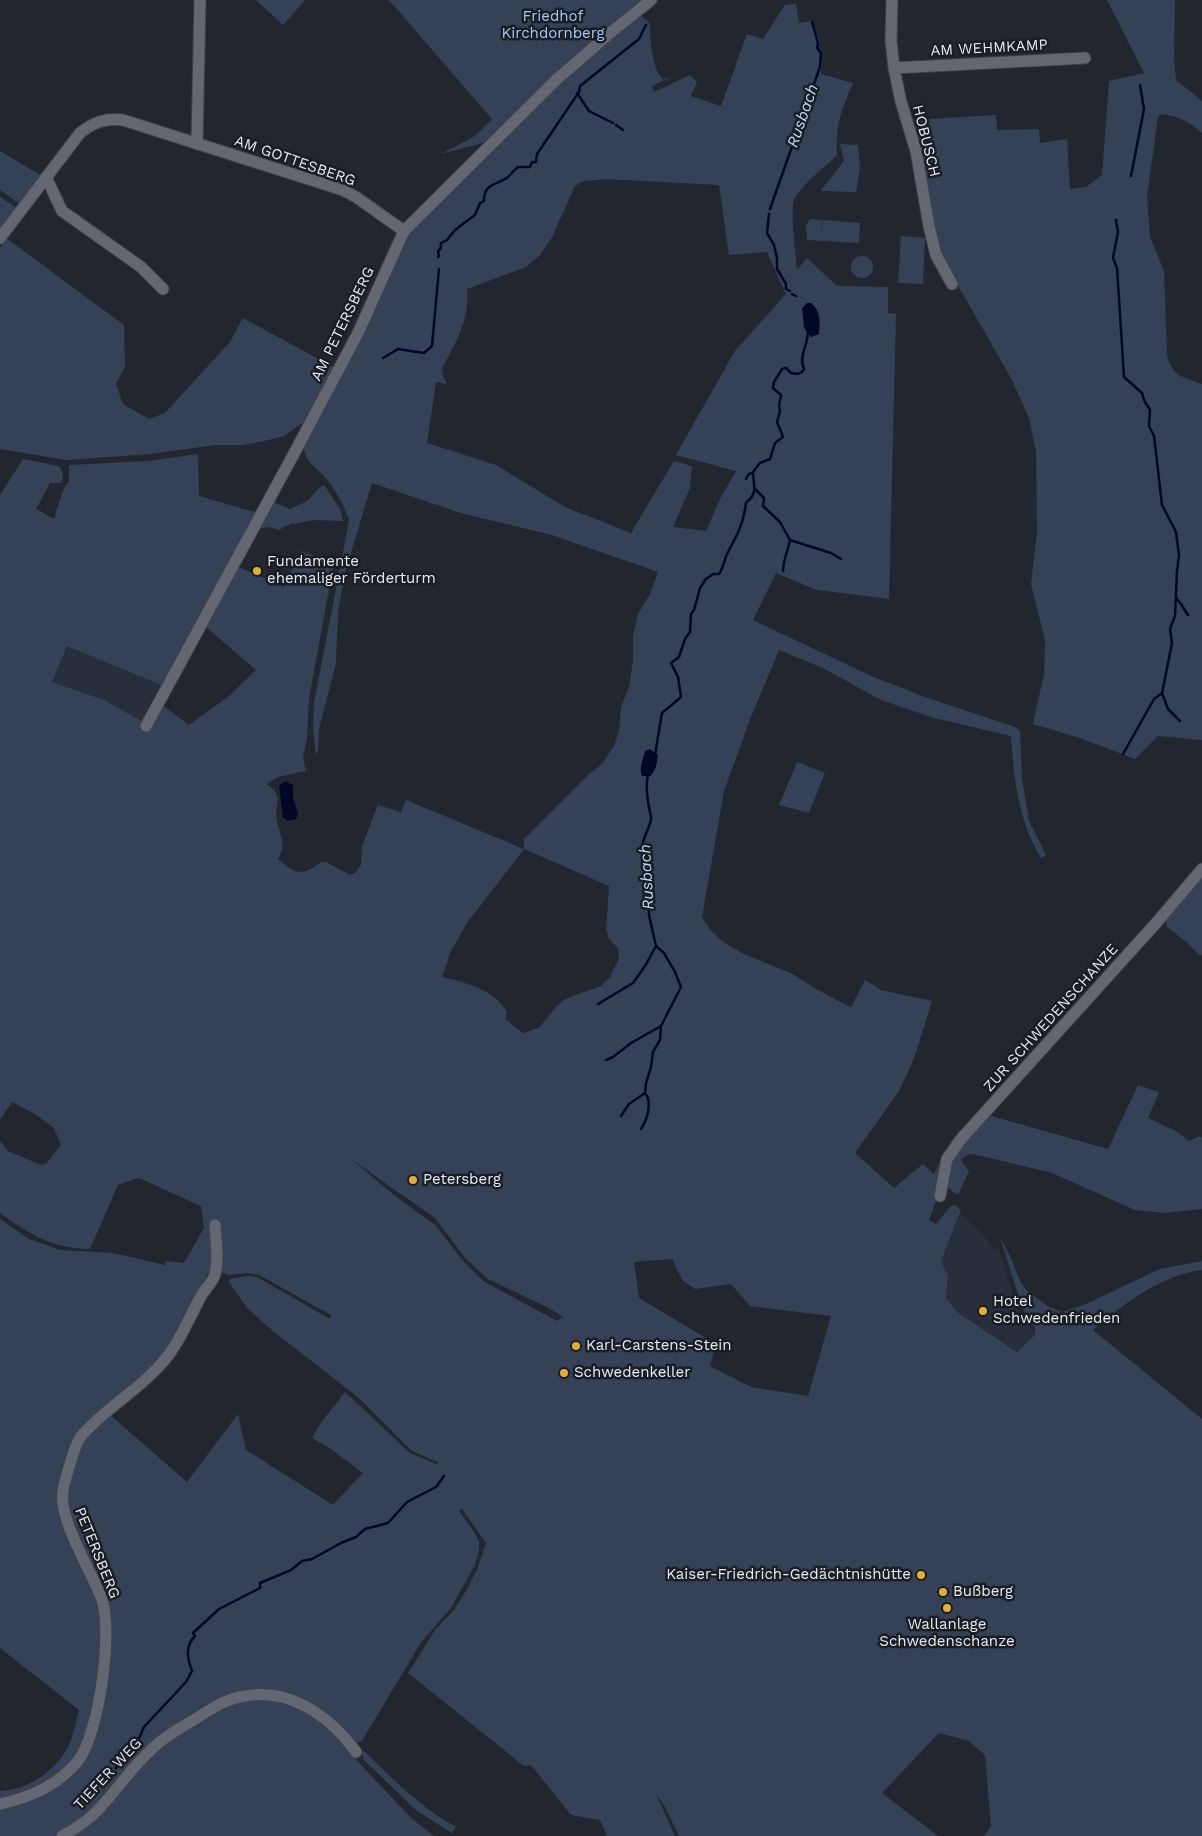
<!DOCTYPE html>
<meta charset="utf-8">
<style>
body{margin:0}
canvas{display:block;background:#22262e}
</style>
<canvas width="1202" height="1836"></canvas>
<script>
const ctx = document.querySelector('canvas').getContext('2d');
ctx.lineJoin = 'round';
function fillPath(path, color) { ctx.fillStyle = color; ctx.fill(path, 'evenodd'); }
function trace(path, color, width, dash) { ctx.strokeStyle = color; ctx.lineWidth = width; ctx.lineCap = dash ? 'butt' : 'round'; ctx.setLineDash(dash || []); ctx.stroke(path); }
function drawText(font, color, halo, rows, align = 'center') {
  ctx.font = font + ' "Work Sans",sans-serif'; ctx.lineWidth = 5; ctx.setLineDash([]); ctx.textBaseline = 'middle'; ctx.strokeStyle = halo; ctx.fillStyle = color; for (const [text, x, y, turn = 0] of rows) {
    ctx.save(); ctx.translate(x, y); ctx.rotate((+turn || 0) * Math.PI / 180); ctx.textAlign = isNaN(turn) ? turn : align; if (halo) ctx.strokeText(text, 0, 0); ctx.fillText(text, 0, 0); ctx.restore();
  }
}
fillPath(new Path2D(`
 M67,646L161,685L141,721L104,700L52,682Z
 M960,1213L985,1237L994,1250L998,1248L1017,1307L1035,1335L1018,1352L957,1312L946,1298L948,1276L941,1261Z`), '#272e3c');
fillPath(new Path2D(`
 M256,0H305L283,25Z
 M389,0H642L579,53L497,134L483,143L441,154L475,136L492,119Z
 M1107,0H1175L1174,61L1176,80L1202,101V133C1190,123 1179,116 1162,114L1158,116L1147,197L1150,236L1164,271L1167,355C1173,378 1182,376 1202,384V740L1158,736L1135,759L1080,738L1033,724L1044,674L1045,640L1031,584L1037,533L1036,451L1029,418L1012,380L940,254L914,120L996,115L997,130L1039,129L1040,143L1067,139L1070,189L1086,187L1102,175L1109,81L1144,73Z
 M796,4L799,23L812,21L820,42L817,47L822,61L821,74L853,83C842,109 835,125 837,155C827,165 799,187 794,200C790,211 796,256 797,270L807,258L836,285L842,286L888,287V313L896,314L889,599L817,590L776,573L753,620L871,676L925,697L1015,727L1020,731L1022,778L1029,821L1046,855L1041,858C1018,821 1014,778 1011,736L934,718L881,700L823,668L779,650L751,717L724,791L702,917C720,951 758,958 790,973C801,978 810,986 820,991C830,997 841,1002 851,1007L865,980L881,990L932,1001L913,1061L899,1091L855,1153L894,1188L923,1164L934,1174L946,1150L962,1134L988,1115L1108,1149L1138,1085L1159,1092L1148,1118L1176,1131L1189,1141L1200,1136L1202,1138V1209L1165,1213L1135,1210L1052,1173L977,1155L969,1154L961,1159L963,1164L969,1171L959,1193L956,1194L946,1186L938,1195L929,1220L936,1224L951,1206L955,1205L961,1210L941,1261L948,1276L946,1298L957,1312L1017,1352L1035,1335V1328L1022,1307L1000,1237L1010,1256L1019,1279L1026,1290L1049,1307L1062,1312L1086,1304L1160,1269L1202,1261V1270C1159,1276 1125,1303 1093,1330L1202,1419V1836H984L991,1826L985,1755L969,1741L939,1733L882,1793L938,1836H679L664,1805L656,1794L675,1836H607L600,1820L571,1815L531,1765L524,1766L408,1673L435,1630L454,1610L466,1591L477,1570L486,1543L462,1509L459,1511L475,1533L479,1541V1550L475,1565L451,1608L422,1641L362,1741L356,1743L312,1705L299,1697L273,1692H257L183,1724L78,1823L54,1836H0V1791C31,1790 63,1766 72,1737C75,1729 76,1719 79,1710L0,1648V1219L29,1239L60,1250L113,1253L165,1265L166,1261L184,1263L204,1228L201,1206L139,1178L118,1185L90,1249C51,1248 31,1235 0,1213V1141L8,1151L41,1165L46,1164L61,1145L54,1128L35,1114L12,1102L0,1120V495L23,459L59,466C63,472 64,477 61,483H50L36,509L54,519L63,490L69,481V465L148,461L198,454L199,496L258,513L161,685L67,646L52,682L104,700L150,726L162,705L189,725L229,696L256,670L206,627L238,567L284,587L300,551L334,562L309,699L307,739L303,757L306,771L278,777L267,784C271,788 276,790 277,796C279,801 276,807 276,812C276,829 289,844 278,859C296,874 302,877 321,862H326L350,875L356,872L361,865L362,846L378,805L401,812L406,800L524,849V839L589,774L602,764L614,746L619,731L621,707L629,687L633,661V636L638,614L651,592L658,572L552,535L461,513L372,483L345,573L338,612L336,663L319,729L318,751L316,756L313,725L314,703L349,521C345,507 338,494 329,482C320,469 303,463 304,444L410,229L592,53L640,15L649,22C651,37 651,69 663,79L671,77L652,86L654,92L690,75L697,82L691,96L721,106L747,34L763,39L785,5ZM605,179L719,185L729,255L767,252L786,294L735,351L676,455L736,471L721,497L706,531L673,527L690,488L692,466L674,461L631,533L565,507L496,465L427,443L436,382L447,384L443,376L442,369C456,341 470,321 467,289L526,267L540,255L552,237L575,186L584,181ZM524,849L609,886L606,930L609,939L618,948L619,958L610,977L601,986L565,999L555,1008L539,1028L523,1033L505,1019L507,1013C497,990 464,982 442,977L451,951L467,923ZM351,1159L435,1218L466,1259L488,1279L549,1308L563,1317L557,1321L483,1281L464,1262L435,1225L394,1195ZM672,1259L682,1280L695,1289L731,1284L750,1306L831,1316L808,1396L751,1387L710,1366L716,1344L639,1298L634,1262ZM208,1273H223L228,1275L247,1273L259,1275L331,1315L330,1319L257,1277L247,1276L230,1279L229,1282L247,1308L273,1331L359,1398L412,1451L438,1462V1465L410,1453L345,1392L320,1424L312,1438L331,1449L363,1473L333,1505L246,1450L238,1414L187,1482L109,1414L159,1363L196,1297Z
 M840,144L858,145L860,168L856,192L822,191L821,190L844,161Z
 M0,151L42,176L20,204L0,190Z
 M0,197L17,208L0,230Z
 M810,219L822,220L821,232L823,220L860,223L859,243L807,240L806,225Z
 M901,236L925,238L923,284L898,283Z
 M6,238L124,325L125,367L116,384L123,404L149,419L165,413L230,342L243,318L335,368L308,419L284,436L264,441L244,445H216L150,454L66,460L0,449V248Z
 M851 267a11 11 0 1 1 22 0a11 11 0 1 1-22 0Z
 M324,485L340,509L343,521L314,520L294,524L292,523L279,530L269,527L258,529L273,502L290,509L307,501L319,488Z
 M797,762L825,773L809,813L779,805Z
 M1202,877V954L1200,956L1189,944L1167,927L1165,919Z
 M270,1700L310,1711L335,1733L359,1763L411,1818L434,1836H67L150,1755L195,1722L238,1701Z
 M363,1750C385,1771 429,1816 456,1826L452,1833L417,1811L364,1760L362,1755Z`), '#354157');
fillPath(new Path2D(`
 M807,303H811C821,311 820,322 819,334L811,337L804,328L802,308Z
 M650,749L658,755L656,767L651,776H642C639,768 643,759 645,751Z
 M285,781L293,785V798L298,814L296,819L288,821L283,818L279,786Z`), '#010827');
trace(new Path2D(`
 M577,93L589,111L613,123
 M616,125L623,130
 M1131,176L1144,109L1140,85
 M770,209L820,67L821,53L817,48L818,43L812,22
 M769,214L767,233L774,245L777,258V269L786,284V289L790,291
 M1116,220L1118,232L1113,258L1117,268L1124,377L1142,393L1144,400L1150,410L1149,426L1154,436L1162,505L1176,532L1179,555L1177,571L1175,616L1170,629L1172,643L1162,693L1154,699L1123,754
 M438,257L439,256L438,252L441,247V243L447,240L455,230L475,215L480,203L484,201C484,184 493,186 505,179C510,176 513,171 518,167H530L532,162H536L537,154L579,92L580,86L639,39L646,25
 M792,294L796,296
 M383,358L398,349L424,353L432,346L439,269
 M746,479L748,475L753,472
 M755,489L764,498L763,506L780,522L790,540L831,553L841,559
 M783,571C783,561 788,550 790,540
 M1176,598L1181,604L1188,615
 M1162,693L1168,709L1180,721
 M655,755L662,713L681,697L678,677L671,663L679,657L685,639L690,632L691,614L694,610L700,588L706,579L713,574H719C724,567 724,559 728,552C738,533 743,525 746,503C759,492 753,485 753,472L760,463L770,459L775,443L783,437L777,422L780,411L779,406L781,395L773,388L774,382L782,369L786,368L791,373L798,374L802,372L804,369C798,356 809,343 808,330
 M598,1004L633,983L645,966L656,946
 M606,1060L613,1057L631,1043L661,1026
 M621,1116L629,1104L645,1093
 M641,1129C647,1120 653,1102 645,1093L646,1083L651,1067L653,1052L660,1040L661,1026L681,987L675,972L664,953L656,946L649,915L648,877L650,873C649,865 642,850 643,843C644,835 652,824 651,817C648,803 645,788 648,774
 M116,1768L121,1756L136,1745L144,1727L186,1682L192,1671C187,1658 185,1646 195,1636L193,1633L219,1609L260,1588V1583L291,1570L302,1561L312,1559L341,1543L356,1537L365,1529L388,1523L407,1502L436,1487L444,1476`), '#010827', 2.5);
const minor = new Path2D(`
 M892,0L891,41L894,68L901,102L916,151L929,226L936,255L952,284
 M894,68L1085,58
 M197,144L200,0
 M46,177L62,211L141,267L163,289
 M0,238L80,133C94,122 105,118 123,120L343,190L356,197L404,231
 M146,726L297,448L358,333L404,231L556,80L609,34L651,0
 M940,1196L947,1159L961,1139L1157,922L1202,869
 M0,1804C29,1798 58,1785 78,1761C99,1734 113,1633 102,1600C92,1572 58,1519 63,1491C64,1483 75,1444 80,1438C83,1433 89,1428 93,1424C114,1403 141,1387 161,1364C178,1346 189,1318 201,1296C205,1289 213,1282 215,1274C219,1259 216,1241 215,1225
 M62,1836C73,1830 84,1823 93,1815C113,1796 128,1771 149,1752C161,1739 177,1730 192,1721C207,1712 223,1700 240,1697C288,1686 329,1715 356,1752`);
trace(minor, '#40444a', 13);
trace(minor, '#626771', 11);
for (const [x, y, r, color] of [
 [257,571,5,"#e4ae35"],
 [413,1180,5,"#e4ae35"],
 [983,1311,5,"#e4ae35"],
 [576,1346,5,"#e4ae35"],
 [564,1373,5,"#e4ae35"],
 [921,1575,5,"#e4ae35"],
 [943,1592,5,"#e4ae35"],
 [947,1608,5,"#e4ae35"]
]) { const dot = new Path2D(); dot.arc(x, y, r, 0, 2 * Math.PI); ctx.fillStyle = color; ctx.fill(dot); trace(dot, '#191d24', 2); }
drawText('15px', '#aac5f7', '#191d24', [
 ["Friedhof",553,17],
 ["Kirchdornberg",553,34]
]);
drawText('15px', '#e7eaf0', '#191d24', [
 ["AM WEHMKAMP",989,48,-3],
 ["HOBUSCH",926,141,76],
 ["AM GOTTESBERG",295,161,19],
 ["AM PETERSBERG",343,324,-64],
 ["ZUR SCHWEDENSCHANZE",1051,1018,-48],
 ["PETERSBERG",97,1553,68],
 ["TIEFER WEG",108,1774,-47]
]);
drawText('15px', '#e7eaf0', '#191d24', [
 ["Fundamente",267,562],
 ["ehemaliger Förderturm",267,579],
 ["Petersberg",423,1180],
 ["Hotel",993,1302],
 ["Schwedenfrieden",993,1319],
 ["Karl-Carstens-Stein",586,1346],
 ["Schwedenkeller",574,1373],
 ["Kaiser-Friedrich-Gedächtnishütte",911,1575,"right"],
 ["Bußberg",953,1592],
 ["Wallanlage",947,1625,"center"],
 ["Schwedenschanze",947,1642,"center"]
], 'left');
drawText('italic 16px', '#c2d7fd', '#191d24', [
 ["Rusbach",803,116,-71],
 ["Rusbach",647,877,-93]
]);
</script>
